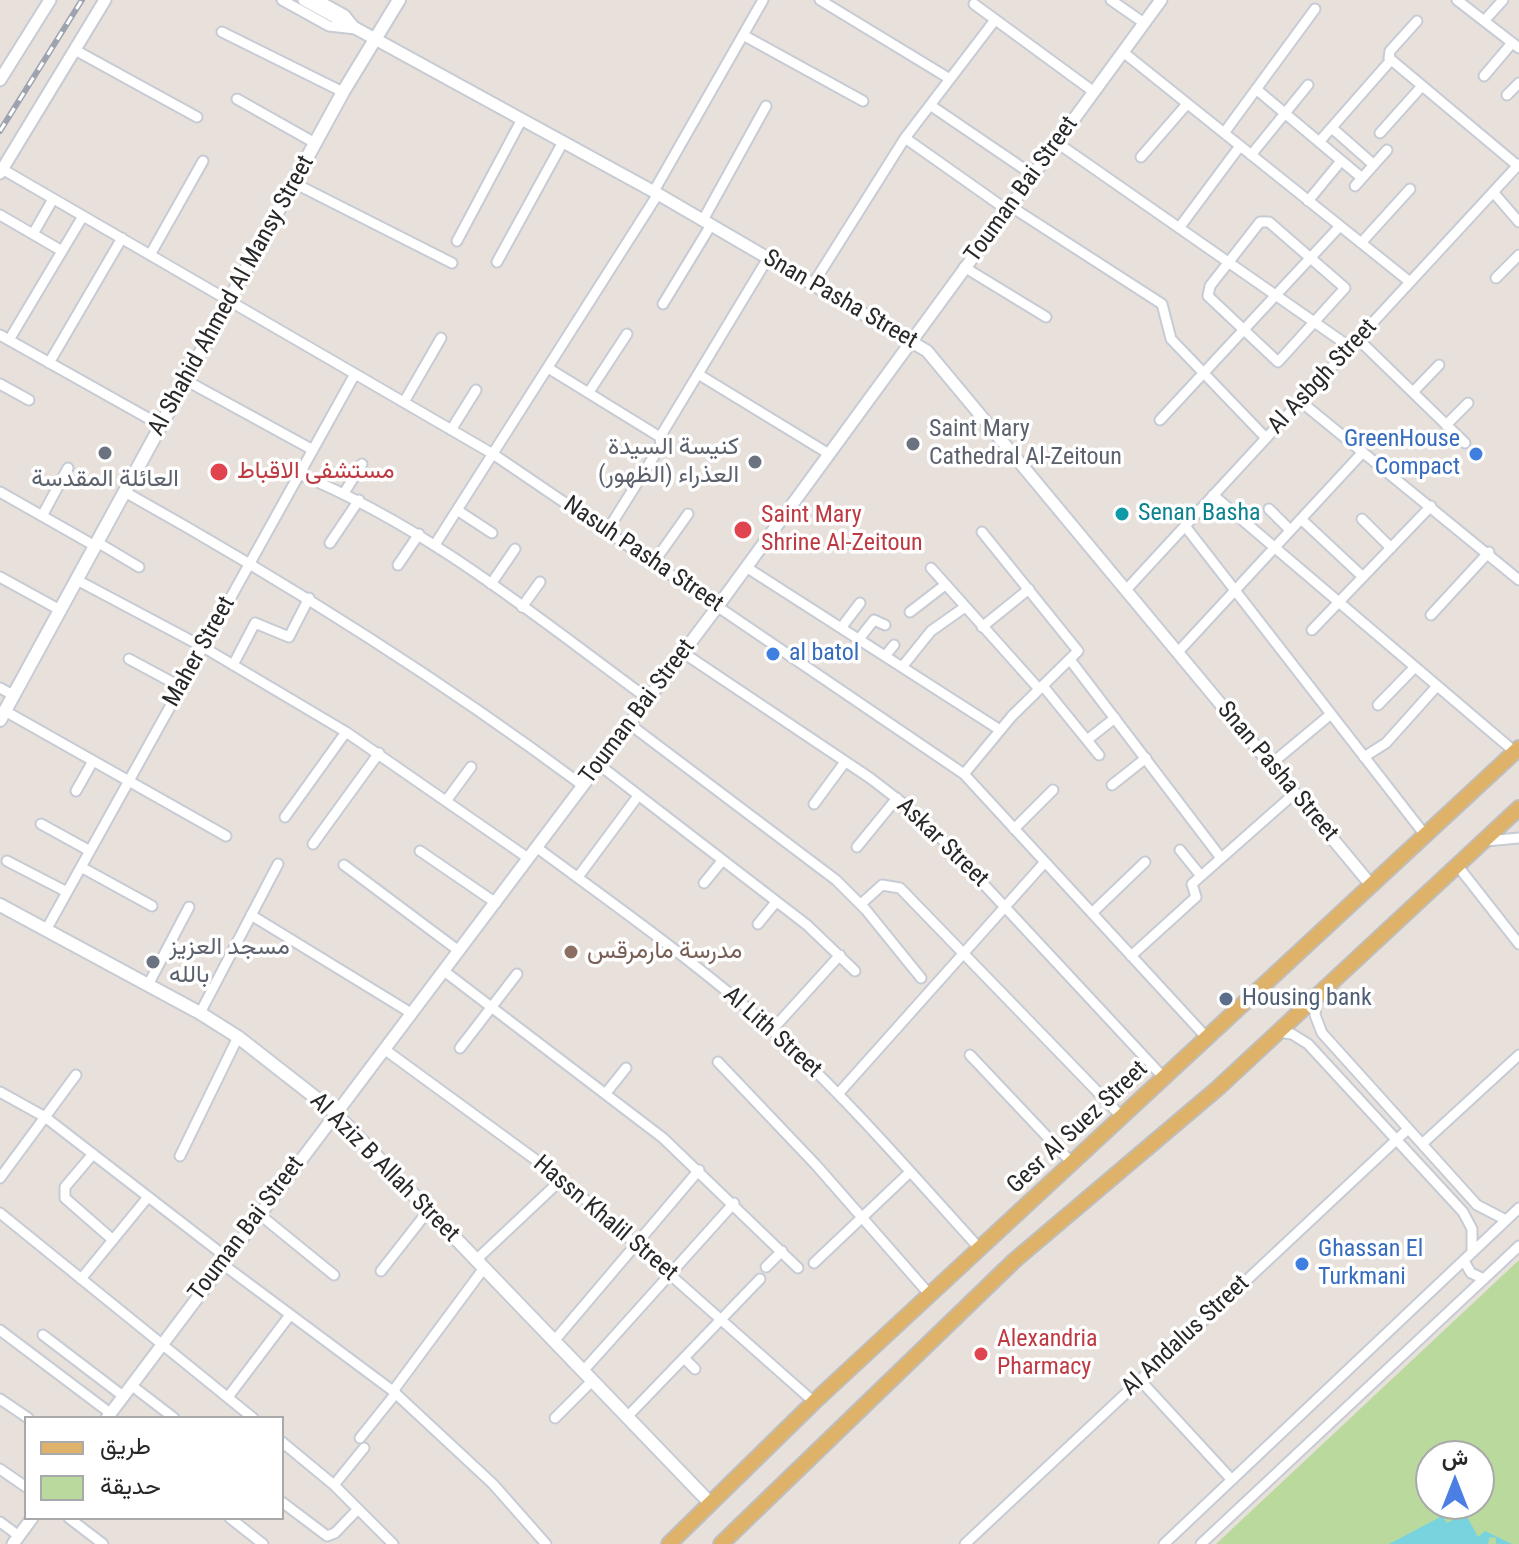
<!DOCTYPE html>
<meta charset="utf-8">
<style>
body{margin:0}
#map{position:relative;width:1519px;height:1544px;overflow:hidden;background:#e8e1db;font-family:"Roboto Condensed",Vazirmatn,sans-serif}
canvas{display:block}
.legend{position:absolute;left:24px;top:1416px;width:260px;height:104px;box-sizing:border-box;background:#fff;border:2px solid #a9a9a9;margin:0;padding:10px 14px;list-style:none;font-size:24px;color:#282828}
.legend li{display:flex;align-items:center;gap:16px;height:40px}
.legend b{width:40px;border:2px solid #a9a9a9}
.north{position:absolute;left:1415px;top:1440px;width:80px;height:80px;box-sizing:border-box;background:#fff;border:2px solid #a9a9a9;border-radius:50%;rotate:0deg;font-size:22px;font-weight:700;line-height:32px;text-align:center;color:#282828}
.north::after{content:'';display:block;margin:auto;width:28px;height:36px;background:#4c7fe4;clip-path:polygon(50% 0,100% 100%,50% 72%,0 100%)}
</style>
<div id="map">
<canvas width="1519" height="1544"></canvas>
<ul class="legend">
<li><b style="height:10px;background:#dfb269"></b>طريق</li>
<li><b style="height:22px;background:#bad99d"></b>حديقة</li>
</ul>
<div class="north">ش</div>
</div>
<script>
const ctx = document.querySelector('canvas').getContext('2d');
ctx.lineJoin = 'round';
function fillPath(path, color) { ctx.fillStyle = color; ctx.fill(path, 'evenodd'); }
function trace(path, color, width, dash) { ctx.strokeStyle = color; ctx.lineWidth = width; ctx.lineCap = dash ? 'butt' : 'round'; ctx.setLineDash(dash || []); ctx.stroke(path); }
function drawText(font, color, halo, rows, align = 'center') {
  ctx.font = font + ' "Roboto Condensed",Vazirmatn,sans-serif'; ctx.lineWidth = 7; ctx.setLineDash([]); ctx.textBaseline = 'middle'; ctx.strokeStyle = halo; ctx.fillStyle = color; for (const [text, x, y, turn = 0] of rows) {
    ctx.save(); ctx.translate(x, y); ctx.rotate((+turn || 0) * Math.PI / 180); ctx.textAlign = isNaN(turn) ? turn : align; if (halo) ctx.strokeText(text, 0, 0); ctx.fillText(text, 0, 0); ctx.restore();
  }
}
fillPath(new Path2D(`
 M1519,1260V1544H1216ZM1431,1456H1479V1504H1431Z`), '#bad99d');
fillPath(new Path2D(`
 M1465,1513L1478,1537L1485,1531L1512,1544H1496V1538L1490,1537L1488,1544H1389L1442,1516L1447,1523Z`), '#79d3df');
const minor = new Path2D(`
 M282,0L329,26L356,29
 M318,0L345,15L354,26
 M820,0L950,79
 M1111,0L1144,23
 M1457,0L1519,48
 M974,4L1094,92
 M1417,21L1390,51L1389,58L1518,166
 M1484,21L1503,0
 M222,32L343,92
 M743,35L863,101
 M75,50L197,117
 M1123,52L1410,282
 M1484,76L1512,43
 M1256,89L1362,178
 M1507,95L1519,83
 M237,99L315,143
 M930,105L1033,175
 M1332,128L1374,165
 M1224,133L1315,9
 M1380,133L1422,86
 M905,138L1007,210
 M1056,142L1350,347
 M1319,142L1391,60
 M1251,155L1308,85
 M1141,157L1187,104
 M2,169L493,454L964,774L1207,1038
 M294,183L452,263
 M1355,186L1387,150
 M654,191L763,0
 M1493,192L1519,222
 M1308,201L1341,161
 M1010,206L1162,304L1171,339L1266,438
 M0,215L62,251
 M703,220L766,106
 M1260,222H1269L1345,288L1278,362L1208,296L1210,286Z
 M1179,228L1240,146
 M33,234L53,199
 M457,241L522,119
 M1361,243L1410,189
 M150,255L203,161
 M497,262L563,142
 M964,267L1046,317
 M1496,278L1519,255
 M813,284L905,138L995,20
 M663,304L711,225
 M0,335L162,426
 M1358,339L1465,443
 M9,340L83,216
 M49,363L122,238
 M548,368L660,437L661,445L607,531
 M698,374L829,454
 M187,381L313,450
 M0,384L29,400
 M589,392L627,334
 M1413,392L1439,365
 M1300,401L1519,580
 M404,402L441,338
 M1160,420L1340,226
 M1446,425L1468,403
 M451,430L476,390
 M660,437L768,258
 M299,474C428,527 535,616 647,698
 M0,492L95,546
 M125,492C284,581 436,676 582,785
 M344,493L362,464
 M1213,495L1515,752
 M1269,509L1290,530
 M457,510L492,533
 M42,516L68,468
 M1301,519L1363,577
 M1362,519L1391,548
 M1185,526L1425,835
 M97,542L139,567
 M330,543L359,500
 M436,543L658,194
 M654,562L688,514
 M398,565L419,534
 M746,567L1000,730
 M931,568L1039,689
 M0,577L60,610
 M77,580L203,647L346,732L528,858
 M491,584L515,549
 M1126,590L1519,164
 M522,607L540,582
 M910,612L945,585
 M1431,615L1489,552
 M982,627L1029,589
 M841,628L860,603
 M1312,630L1431,506
 M859,639L874,620L885,625
 M682,652L870,778L922,818L1164,1078
 M1178,652L1363,452
 M885,656L894,645
 M129,659L181,687
 M1071,661L1221,858
 M233,665L255,623L289,637L309,598
 M902,667L931,631L965,607
 M1043,686L1099,755
 M0,688L13,695
 M1378,705L1415,667
 M5,711L226,836
 M628,723L836,880L866,910L921,978
 M1087,740L1115,718
 M1364,757L1386,743L1437,686
 M598,764L807,925L855,971
 M1271,764L1331,714
 M964,774L1012,716L1078,651L982,532
 M1112,785L1146,758
 M76,791L93,761
 M446,801L471,767
 M814,804L845,762
 M285,817L346,732
 M41,824L90,851
 M1014,829L1053,790
 M1486,841L1519,838
 M313,844L379,753
 M536,847C616,906 697,963 771,1029C846,1097 912,1174 980,1249
 M857,847L897,798
 M1180,850L1201,876
 M420,851L496,903
 M7,861L67,892
 M344,865L459,951
 M1457,865L1519,944
 M81,867L152,906
 M578,877L638,796
 M704,883L722,861
 M861,904L882,885L900,888L1122,1117
 M1092,913L1145,862
 M251,915L411,1013
 M758,924L776,902
 M46,930L355,374
 M1131,956L1196,897L1192,884L1295,793
 M444,971L663,1138L798,1268
 M148,985L189,907
 M1317,996L1315,1015L1322,1033L1477,1205L1506,1220
 M200,1013L278,864
 M772,1030L840,955
 M1278,1032L1292,1034L1308,1044L1463,1212L1472,1229V1252
 M460,1048L517,974
 M384,1049L562,1179L814,1402
 M970,1055L1072,1163
 M718,1062L816,1165L930,1295
 M0,1092L45,1117L226,1257
 M606,1093L626,1068
 M838,1094L1045,862
 M1422,1144L1519,1055
 M93,1154L65,1187V1198L113,1240
 M180,1156L238,1037
 M0,1178L76,1075
 M0,1213L253,1418
 M259,1214L334,1275
 M476,1260L562,1179
 M1464,1261L1471,1273L1484,1279
 M221,1263L393,1391L493,1484L546,1544
 M814,1263L910,1172
 M766,1267L782,1251
 M381,1271L428,1211
 M81,1279L148,1197
 M0,1330L110,1413
 M43,1335L123,1396
 M554,1341L699,1170
 M685,1359L695,1369
 M583,1371L734,1203
 M1140,1380L1232,1480
 M131,1385L174,1418
 M393,1391L484,1268
 M228,1397L290,1315
 M0,1399L28,1418
 M627,1417L760,1279
 M555,1418L592,1381
 M360,1438L396,1393
 M282,1442L334,1485L393,1544
 M0,1469L26,1487
 M334,1485L364,1448
 M282,1502L327,1536L335,1533L358,1509
 M69,1518L103,1544
 M230,1518L263,1544
 M0,1522L19,1536
 M965,1544L1408,1129
 M1164,1544L1519,1208
 M1201,1544L1519,1246`);
const tertiary = new Path2D(`
 M304,0L658,194L927,351L1371,885
 M0,80L50,0
 M0,173L105,0
 M107,1418L718,606L1161,0
 M13,1544L32,1518`);
const secondary = new Path2D(`
 M0,720L343,92L399,0
 M0,905L200,1013L238,1037L334,1112L711,1504`);
const primary = new Path2D(`
 M669,1544L814,1402L1519,748
 M721,1544L1015,1260L1218,1088L1519,808`);
trace(minor, '#c6cbd4', 13);
trace(tertiary, '#c6cbd4', 15);
trace(secondary, '#c6cbd4', 16);
trace(primary, '#bebebe', 18);
trace(minor, '#fff', 9);
trace(tertiary, '#fff', 11);
trace(secondary, '#fff', 12);
trace(primary, '#dfb269', 14);
const rail = new Path2D(`
 M0,131L82,0`);
trace(rail, '#9ea3b0', 6);
trace(rail, '#fff', 3, [9]);
for (const [x, y, r, color] of [
 [913,444,8,"#6b7280"],
 [105,453,8,"#6b7280"],
 [1476,454,8,"#3f7fe0"],
 [755,462,8,"#6b7280"],
 [219,472,10,"#e0444e"],
 [1122,514,8,"#0f9aa8"],
 [743,530,10,"#e0444e"],
 [773,654,8,"#3f7fe0"],
 [571,952,8,"#8d6e63"],
 [153,962,8,"#6b7280"],
 [1226,999,8,"#5c6f8a"],
 [1302,1264,8,"#3f7fe0"],
 [981,1354,8,"#e0444e"]
]) { const dot = new Path2D(); dot.arc(x, y, r, 0, 2 * Math.PI); ctx.fillStyle = color; ctx.fill(dot); trace(dot, '#fff', 3); }
drawText('24px', '#282828', '#fff', [
 ["Touman Bai Street",1022,190,-54],
 ["Al Shahid Ahmed Al Mansy Street",232,296,-61],
 ["Snan Pasha Street",840,300,30],
 ["Al Asbgh Street",1323,377,-47],
 ["Nasuh Pasha Street",643,555,34],
 ["Maher Street",200,652,-61],
 ["Touman Bai Street",638,712,-53],
 ["Snan Pasha Street",1277,772,50],
 ["Askar Street",942,843,44],
 ["Al Lith Street",772,1033,42],
 ["Gesr Al Suez Street",1078,1128,-43],
 ["Al Aziz B Allah Street",384,1168,45],
 ["Hassn Khalil Street",605,1219,40],
 ["Touman Bai Street",247,1229,-53],
 ["Al Andalus Street",1186,1336,-43]
]);
drawText('24px', '#5b616d', '#fff', [
 ["Saint Mary",929,430],
 ["Cathedral Al-Zeitoun",929,458],
 ["كنيسة السيدة",739,448,"right"],
 ["العذراء (الظهور)",739,476,"right"],
 ["العائلة المقدسة",105,480,"center"],
 ["مسجد العزيز",169,948],
 ["بالله",169,976]
], 'left');
drawText('24px', '#366cbe', '#fff', [
 ["GreenHouse",1460,440,"right"],
 ["Compact",1460,468,"right"],
 ["al batol",789,654],
 ["Ghassan El",1318,1250],
 ["Turkmani",1318,1278]
], 'left');
drawText('24px', '#be3a42', '#fff', [
 ["مستشفى الاقباط",237,472],
 ["Saint Mary",761,516],
 ["Shrine Al-Zeitoun",761,544],
 ["Alexandria",997,1340],
 ["Pharmacy",997,1368]
], 'left');
drawText('24px', '#0d838f', '#fff', [
 ["Senan Basha",1138,514]
], 'left');
drawText('24px', '#785e54', '#fff', [
 ["مدرسة مارمرقس",587,952]
], 'left');
drawText('24px', '#4e5e75', '#fff', [
 ["Housing bank",1242,999]
], 'left');
</script>
